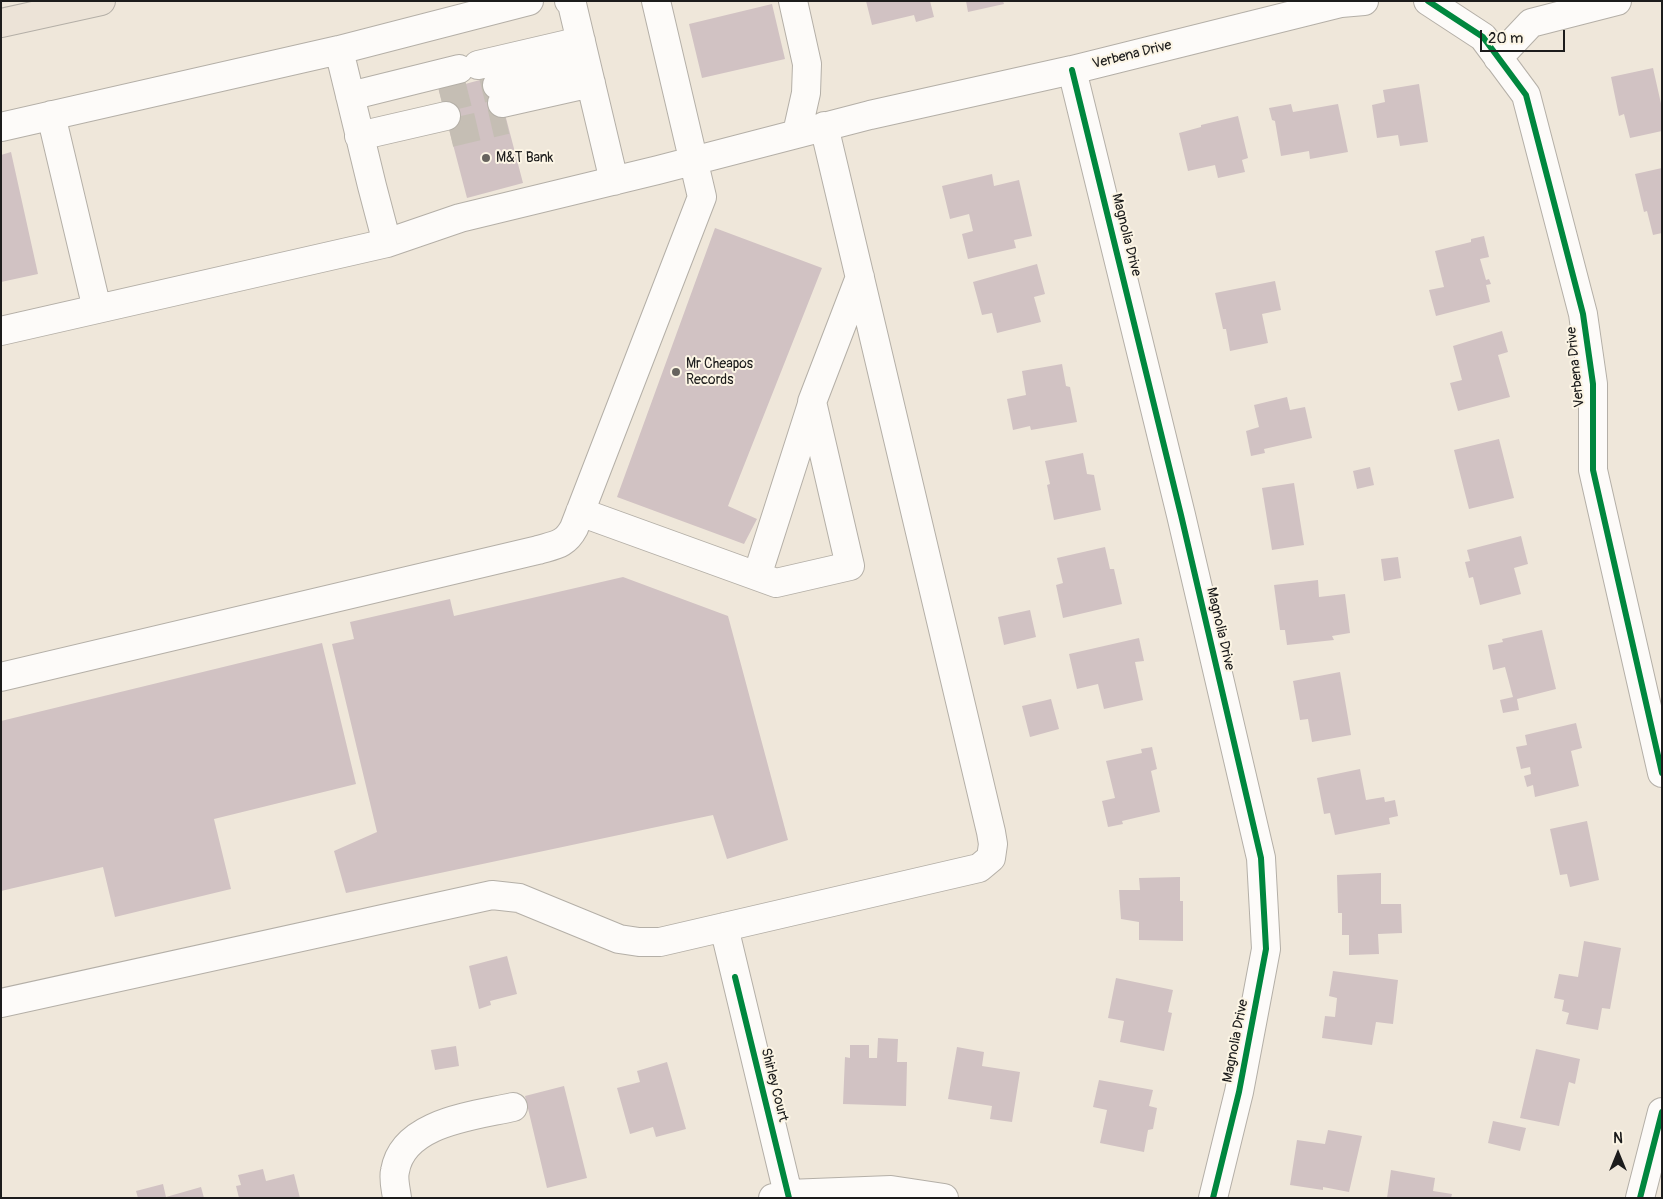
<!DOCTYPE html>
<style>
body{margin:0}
#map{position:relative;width:1663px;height:1199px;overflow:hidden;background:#efe7da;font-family:Pangolin,sans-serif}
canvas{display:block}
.frame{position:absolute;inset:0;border:2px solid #1c1c1c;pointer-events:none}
.north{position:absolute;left:1593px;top:1129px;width:50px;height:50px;-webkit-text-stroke:4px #fcf5e5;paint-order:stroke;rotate:0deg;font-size:14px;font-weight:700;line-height:20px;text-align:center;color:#1c1c1c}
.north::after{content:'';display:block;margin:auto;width:18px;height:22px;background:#1c1c1c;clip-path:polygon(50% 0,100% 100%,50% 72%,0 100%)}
.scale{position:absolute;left:1480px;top:30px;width:85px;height:22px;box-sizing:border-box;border:2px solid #1c1c1c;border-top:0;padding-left:6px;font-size:15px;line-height:18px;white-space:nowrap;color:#1c1c1c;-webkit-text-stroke:4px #fcf5e5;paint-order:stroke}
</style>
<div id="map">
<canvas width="1663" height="1199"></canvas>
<div class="frame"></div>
<div class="north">N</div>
<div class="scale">20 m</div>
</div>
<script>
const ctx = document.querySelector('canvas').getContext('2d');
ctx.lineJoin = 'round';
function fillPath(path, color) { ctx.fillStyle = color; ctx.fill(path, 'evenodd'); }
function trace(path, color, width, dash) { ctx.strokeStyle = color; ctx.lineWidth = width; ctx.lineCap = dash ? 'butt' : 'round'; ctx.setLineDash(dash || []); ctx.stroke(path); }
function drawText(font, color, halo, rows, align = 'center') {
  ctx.font = font + ' Pangolin,sans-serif'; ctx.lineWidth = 4; ctx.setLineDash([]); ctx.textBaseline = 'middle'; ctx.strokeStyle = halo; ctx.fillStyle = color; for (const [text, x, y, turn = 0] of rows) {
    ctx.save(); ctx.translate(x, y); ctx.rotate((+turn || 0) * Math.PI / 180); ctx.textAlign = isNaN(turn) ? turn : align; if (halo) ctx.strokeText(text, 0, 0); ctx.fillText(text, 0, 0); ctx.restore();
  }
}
fillPath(new Path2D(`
 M866,1H930L934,17L916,22L914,15L872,25Z
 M966,1H1003L1004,4L968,12Z
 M772,4L785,59L702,78L689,24Z
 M1653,68L1662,108V131L1630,138L1624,114L1619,116L1611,77Z
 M495,76L523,183L467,198L439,91Z
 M1419,84L1428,142L1400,146L1398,135L1377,138L1372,105L1385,102L1383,90Z
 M1291,104L1293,112L1338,104L1348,152L1310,159L1309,151L1281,156L1275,121L1272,120L1269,108Z
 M1238,116L1248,158L1242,160L1245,172L1218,178L1215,165L1188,171L1179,133L1201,127V125Z
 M11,152L38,274L1,282V155Z
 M1662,168V233L1653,235L1647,211L1644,212L1635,174Z
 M992,174L994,186L1019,180L1032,236L1014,240L1016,248L968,259L962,234L973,231L969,214L950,219L942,186Z
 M715,228L822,268L728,506L757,519L744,544L617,497Z
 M1484,236L1489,257L1480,259L1486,280L1489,279L1491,284L1486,285L1490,302L1436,316L1429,290L1444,287L1435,251L1471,242V239Z
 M1037,264L1045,294L1034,297L1041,322L997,333L992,313L982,315L973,282Z
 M1275,281L1281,310L1262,314L1268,343L1230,351L1226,329H1223L1215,293Z
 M1502,331L1508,352L1498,355L1510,397L1458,411L1450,383L1462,380L1453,346Z
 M1062,364L1066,386L1070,387L1077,422L1031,430L1030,426L1013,430L1007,399L1026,395L1022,371Z
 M1287,397L1290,410L1305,407L1312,438L1264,449L1265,453L1251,456L1246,431L1259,427L1254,405Z
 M1499,439L1514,498L1469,509L1454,450Z
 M1083,453L1087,474L1094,475L1101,510L1054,520L1047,485L1050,484L1045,461Z
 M1370,467L1374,485L1357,489L1353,471Z
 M1294,483L1304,545L1272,550L1262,488Z
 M1521,536L1528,564L1514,568L1521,594L1480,605L1473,577L1469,578L1465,562L1470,561L1467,550Z
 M1105,547L1110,569H1114L1122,604L1063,618L1056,585L1063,583L1057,558Z
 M1398,557L1401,578L1384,581L1381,559Z
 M623,577L728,616L788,840L727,859L713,815L346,893L334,851L377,832L332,644L354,639L350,622L450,599L454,616Z
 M1318,580L1319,597L1345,594L1350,633L1332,636L1334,640L1287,645L1285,630H1280L1274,585Z
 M1030,610L1036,637L1004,645L998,617Z
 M1542,630L1556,689L1517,699L1519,710L1503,713L1500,700L1513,697L1505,667L1493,670L1488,645L1503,642L1502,639Z
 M1139,638L1144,661L1135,662L1143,700L1104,709L1098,684L1077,689L1069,654Z
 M322,643L356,784L214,819L231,889L115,917L103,867L1,891V721Z
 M1340,672L1351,735L1312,742L1308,719L1300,720L1293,681Z
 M1051,699L1059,729L1030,737L1022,706Z
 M1576,723L1582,748L1571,751L1579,786L1535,797L1533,785L1527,787L1524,776L1531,774L1530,767L1521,769L1516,747L1527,745L1525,735Z
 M1152,747L1157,769L1151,771L1160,812L1122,821L1123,824L1108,827L1102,801L1115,798L1106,761L1142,753L1141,749Z
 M1360,769L1366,800L1384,797L1385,802L1395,800L1398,816L1389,818L1390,824L1335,835L1330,813L1324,814L1317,778Z
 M1587,821L1599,880L1570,887L1567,874L1560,875L1550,829Z
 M1381,873V904H1401L1402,933L1378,934L1379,954L1349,955V935H1342V913H1338L1337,875Z
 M1180,877V901H1183V941L1139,940V922L1121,919L1119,890H1140L1139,878Z
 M1584,941L1621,948L1610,1009L1602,1008L1598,1030L1566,1024L1569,1013L1562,1011L1564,1000L1554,998L1559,974L1578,977Z
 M507,956L517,994L490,1001L491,1005L479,1009L469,966Z
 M1333,971L1398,980L1393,1024L1376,1022L1372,1045L1322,1038L1325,1016L1335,1017L1337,998L1329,996Z
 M1116,978L1173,990L1168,1012L1172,1013L1164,1051L1120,1042L1124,1021L1108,1018Z
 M878,1038L898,1039L897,1062H907L906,1106L843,1104L845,1057L850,1058V1045H869V1058H877Z
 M456,1046L459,1066L435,1070L431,1050Z
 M957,1047L984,1052L982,1066L1020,1072L1012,1122L990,1119L992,1106L948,1099Z
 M1536,1049L1580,1059L1575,1084L1569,1082L1559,1126L1520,1118Z
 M667,1062L686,1129L656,1137L653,1127L630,1134L617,1088L640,1082L637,1071Z
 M1099,1080L1153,1090L1149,1106L1157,1108L1153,1129L1148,1130L1144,1152L1100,1143L1107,1110L1093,1107Z
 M564,1086L587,1178L547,1188L525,1096Z
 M1493,1121L1526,1128L1520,1151L1488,1143Z
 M1328,1130L1362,1136L1349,1192L1323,1187V1190L1290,1185L1297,1140L1325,1144Z
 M263,1169L266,1181L294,1174L300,1198H239L236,1186L241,1185L238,1175Z
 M1391,1170L1435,1178L1433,1191L1452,1194L1451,1198H1387Z
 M163,1184L166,1197L201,1187L204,1198H138L136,1191Z`), '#d1c2c3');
trace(new Path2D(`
 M441,99L497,85
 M450,133L506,120`), '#c5beb4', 28, [28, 14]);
const minor = new Path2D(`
 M569,1L572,4L614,181
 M793,1L807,64L806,93L797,133
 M1428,1L1483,37L1526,95L1583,314L1593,384V470L1662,773
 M339,50L372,186L387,243
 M1498,58L1531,23L1617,1
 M478,65L581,41
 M1072,70L1181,515L1261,858L1266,949L1239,1092L1213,1198
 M497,85L586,63
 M350,96L459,69
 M502,103L591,83
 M51,115L97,309
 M1,127L339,50L529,1
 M359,136L446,116
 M1,331L387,243L460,218L658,170L870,115L1072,70L1341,3L1364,1
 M580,512L776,583L850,566L812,402L860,277
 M757,576L812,404
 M1,677L538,550C555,545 565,545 574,528L702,197L656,1
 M724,927L789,1198
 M1,1003L492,895L519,898L619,939L639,942H660L979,868L991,858L993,844L991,832L824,126
 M397,1198C396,1190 393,1179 395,1171C403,1122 474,1116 513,1107
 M773,1198L788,1194L891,1190L944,1198
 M1640,1198L1662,1112`);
const major = new Path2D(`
 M1,23L101,1`);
trace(minor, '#b4afa7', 30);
trace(major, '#b4afa7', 30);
trace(minor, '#fdfbf9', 28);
trace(major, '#ece3d7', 28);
trace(new Path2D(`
 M1428,1L1483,37L1526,95L1583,314L1593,384V470L1662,773
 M1072,70L1181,515L1261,858L1266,949L1239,1092L1213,1198
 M735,977L789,1198
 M1640,1198L1662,1112`), '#00873e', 6);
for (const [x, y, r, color] of [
 [486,158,5,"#66635e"],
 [676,372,5,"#66635e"]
]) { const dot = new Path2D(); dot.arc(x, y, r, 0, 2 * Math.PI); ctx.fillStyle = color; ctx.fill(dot); trace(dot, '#fcf5e5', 2); }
drawText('14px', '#1c1c1c', '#fcf5e5', [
 ["Verbena Drive",1132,55,-14],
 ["Magnolia Drive",1126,235,76],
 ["Verbena Drive",1576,367,-96],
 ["Magnolia Drive",1220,629,77],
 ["Magnolia Drive",1236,1041,-79],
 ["Shirley Court",774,1085,76]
]);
drawText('14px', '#1c1c1c', '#fcf5e5', [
 ["M&T Bank",496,158],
 ["Mr Cheapos",686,364],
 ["Records",686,380]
], 'left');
</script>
